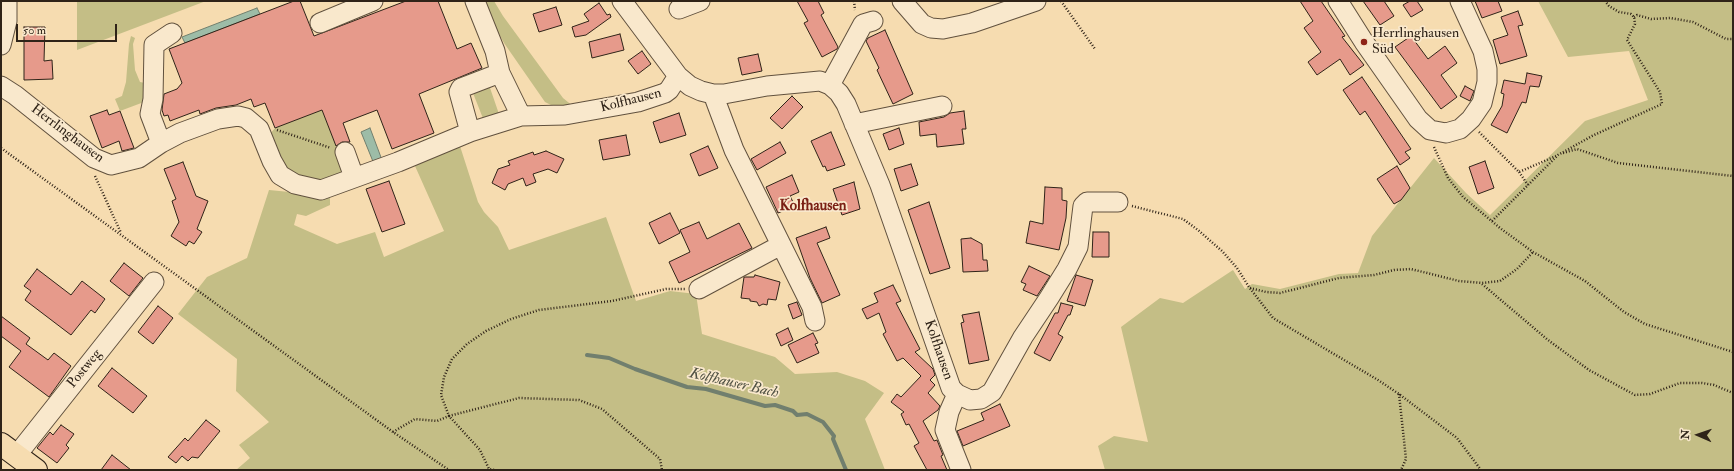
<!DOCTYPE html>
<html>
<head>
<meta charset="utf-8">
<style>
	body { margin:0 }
	#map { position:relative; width:1734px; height:471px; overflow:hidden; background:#f6dcb0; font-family:"IM FELL Double Pica",serif }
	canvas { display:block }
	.frame { position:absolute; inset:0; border:2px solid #2f2318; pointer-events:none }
	.north { position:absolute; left:1678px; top:415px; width:40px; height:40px; -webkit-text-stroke:3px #f9e8cc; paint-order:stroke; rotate:272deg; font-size:11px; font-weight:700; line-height:16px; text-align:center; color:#2f2318 }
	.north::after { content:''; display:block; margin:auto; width:14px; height:18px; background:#2f2318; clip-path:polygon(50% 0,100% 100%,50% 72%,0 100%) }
	.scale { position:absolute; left:16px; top:24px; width:101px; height:18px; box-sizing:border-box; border:2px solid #2f2318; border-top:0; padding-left:5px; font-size:12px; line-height:14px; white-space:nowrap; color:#2f2318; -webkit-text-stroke:3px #f9e8cc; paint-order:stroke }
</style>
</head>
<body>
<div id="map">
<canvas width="1734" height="471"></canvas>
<div class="frame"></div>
<div class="north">N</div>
<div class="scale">50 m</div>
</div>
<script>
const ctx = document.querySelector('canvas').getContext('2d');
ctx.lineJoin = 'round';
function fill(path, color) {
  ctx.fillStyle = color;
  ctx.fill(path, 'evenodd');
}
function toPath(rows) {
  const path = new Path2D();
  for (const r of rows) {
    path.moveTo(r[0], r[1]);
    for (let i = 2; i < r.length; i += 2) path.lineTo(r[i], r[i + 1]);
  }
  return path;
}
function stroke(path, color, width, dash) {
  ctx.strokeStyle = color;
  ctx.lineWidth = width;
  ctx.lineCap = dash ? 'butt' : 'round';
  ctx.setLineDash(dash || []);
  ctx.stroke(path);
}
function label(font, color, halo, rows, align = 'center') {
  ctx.font = font + ' "IM FELL Double Pica",serif';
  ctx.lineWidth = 3.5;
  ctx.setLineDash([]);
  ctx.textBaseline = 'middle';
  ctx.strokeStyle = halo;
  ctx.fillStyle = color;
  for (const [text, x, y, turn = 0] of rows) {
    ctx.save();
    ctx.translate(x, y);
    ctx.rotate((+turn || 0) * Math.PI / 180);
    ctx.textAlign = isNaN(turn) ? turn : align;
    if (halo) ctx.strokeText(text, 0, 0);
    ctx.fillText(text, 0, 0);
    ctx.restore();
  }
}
const green = toPath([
	[77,1,206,1,77,50],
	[481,1,494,1,503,16,563,98,574,107,553,106,545,102,504,43],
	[1538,1,1733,1,1733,470,1105,470,1098,446,1114,436,1148,442,1121,327,1160,298,1183,303,1233,270,1245,289,1252,284,1280,289,1339,274,1358,273,1372,236,1434,158,1466,193,1490,215,1585,121,1648,100,1629,51,1568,57],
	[131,36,135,38,133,44,135,70,140,82,145,83,144,102,120,111,115,99,122,96,126,82,129,44],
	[489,85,499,114,484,121,473,93],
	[322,110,343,162,343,170,341,174,314,183,286,169,270,134,275,128],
	[459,143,478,202,484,212,498,227,509,250,606,217,636,301,670,291,696,294,702,334,775,357,795,374,837,372,865,381,884,393,865,419,885,470,236,470,250,458,239,445,269,422,236,391,237,359,178,314,207,277,247,258,269,190,330,196,330,205,306,216,297,214,294,225,337,244,375,232,384,257,444,231,415,166]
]);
const water = toPath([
	[257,8,260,14,185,43,182,37,257,8],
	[370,128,382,160,374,164,361,132,370,128]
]);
const stream = toPath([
	[587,355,609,358,635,369,687,387,706,389,765,406,775,405,793,411,797,415,807,414,823,422,834,436,833,439,846,470]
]);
const building = toPath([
	[294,1,300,1,314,36,406,1,438,1,457,49,471,43,482,68,419,94,434,133,392,149,377,110,343,123,350,142,342,142,336,146,322,110,275,128,265,103,254,107,251,99,236,105,216,108,200,114,199,110,170,121,168,115,164,116,162,110,164,94,177,89,182,83,169,49,294,1],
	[797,1,818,1,824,13,821,15,838,47,837,49,822,57,804,23,808,21,797,1],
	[1300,1,1321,1,1345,36,1342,37,1364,65,1350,75,1340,59,1317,75,1308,62,1321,52,1304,28,1313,21,1300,1],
	[1363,1,1384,1,1394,16,1380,25,1363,1],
	[1410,1,1417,1,1423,10,1411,17,1403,5,1410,1],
	[1475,1,1498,1,1502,11,1482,18,1475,1],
	[599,3,607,15,610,14,611,17,586,35,575,37,572,27,589,21,584,14,599,3],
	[556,7,562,25,539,32,533,14,556,7],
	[1518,11,1523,25,1518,26,1527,56,1500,64,1493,40,1508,35,1501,17,1518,11],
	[24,27,45,27,44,61,52,60,53,79,24,80,24,27],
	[885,30,913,94,893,104,877,70,879,68,866,41,868,38,885,30],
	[620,34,624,50,592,58,589,42,620,34],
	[1411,36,1428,59,1445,46,1457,63,1441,75,1457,97,1441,109,1395,47,1411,36],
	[642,51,651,64,638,74,628,61,642,51],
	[758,54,762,71,742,75,738,58,758,54],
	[1527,73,1542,76,1539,87,1530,86,1526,103,1522,102,1507,133,1491,125,1502,106,1504,94,1501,93,1504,80,1525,84,1527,73],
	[1362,77,1411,149,1405,152,1410,158,1400,165,1365,111,1360,115,1343,90,1362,77],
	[1465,86,1474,91,1470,101,1460,96,1465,86],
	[792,96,803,107,782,129,770,118,792,96],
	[107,110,109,115,120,111,134,148,122,151,119,141,102,148,90,116,107,110],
	[964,111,966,129,962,129,964,144,937,147,936,134,920,136,919,122,944,117,950,113,964,111],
	[679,113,686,135,660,143,653,122,679,113],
	[899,128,904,144,889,150,883,134,899,128],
	[831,132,845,165,827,171,825,166,823,167,811,141,831,132],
	[626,135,630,155,603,160,599,140,626,135],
	[780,142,786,153,757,170,751,159,780,142],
	[708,146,718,168,699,176,690,154,708,146],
	[546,151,564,159,557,173,548,169,533,174,536,182,526,186,523,178,508,184,505,190,492,183,498,169,510,165,508,161,533,152,534,155,546,151],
	[1485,161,1494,188,1478,194,1469,167,1485,161],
	[183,162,196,196,208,201,197,229,202,232,194,244,189,241,186,246,171,236,179,222,172,201,176,199,164,169,183,162],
	[911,164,918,185,901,191,894,169,911,164],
	[1397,166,1410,188,1401,200,1394,204,1377,179,1397,166],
	[792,175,799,192,790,196,795,206,778,213,766,187,792,175],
	[389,181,405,224,382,232,366,189,389,181],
	[854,182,860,209,842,215,833,189,854,182],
	[1045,187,1062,188,1062,200,1067,201,1066,218,1059,250,1026,243,1030,221,1043,224,1045,187],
	[929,202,950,268,930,274,908,210,929,202],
	[670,213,680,233,659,244,649,223,670,213],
	[699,222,707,239,739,223,752,248,679,283,669,262,690,252,680,230,699,222],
	[826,227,830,238,817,243,840,295,822,303,810,278,796,238,826,227],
	[1093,232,1109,232,1109,257,1092,257,1093,232],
	[971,238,982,244,983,260,987,260,988,271,963,272,961,239,971,238],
	[124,263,143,278,129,296,110,281,124,263],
	[1029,266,1050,276,1037,296,1023,290,1026,284,1021,282,1029,266],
	[37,269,71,295,82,281,105,299,95,313,91,310,71,335,25,300,31,291,24,286,37,269],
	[755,275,780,282,776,300,768,299,767,305,763,304,759,306,757,302,750,301,750,299,741,298,744,277,754,277,755,275],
	[1076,275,1093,280,1085,306,1067,301,1076,275],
	[893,285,901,301,896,303,920,349,915,352,933,369,935,375,930,380,935,385,928,393,940,406,938,410,923,421,934,441,937,440,943,455,941,456,947,470,927,470,914,446,919,443,909,424,906,425,901,414,904,412,891,402,897,394,901,397,921,376,903,358,897,361,883,334,886,332,879,313,867,319,862,309,878,302,874,293,893,285],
	[797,302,802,315,793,319,788,305,797,302],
	[1061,303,1073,306,1070,315,1068,315,1058,334,1063,337,1050,361,1034,353,1055,313,1058,313,1061,303],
	[158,306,173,318,153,344,138,332,158,306],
	[979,312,989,360,969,364,961,323,964,322,962,315,979,312],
	[1,316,30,338,26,344,48,360,54,353,71,366,49,397,9,367,21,351,1,336,1,316],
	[788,328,793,340,781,346,776,334,788,328],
	[813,333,818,343,815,344,819,353,797,363,788,345,813,333],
	[112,368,147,396,133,413,98,386,112,368],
	[1000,404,1010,426,963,446,957,431,984,420,981,413,1000,404],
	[206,420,220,431,198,458,192,457,188,461,182,456,176,463,168,457,185,438,188,441,206,420],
	[61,425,74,434,66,445,69,448,57,463,37,448,50,432,53,435,61,425],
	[112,455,131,470,101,470,112,455]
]);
const path = toPath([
	[854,1,855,10],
	[1061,1,1095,49],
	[1634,17,1637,15,1651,19,1670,18,1693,22,1726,39,1733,39],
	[277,130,331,148],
	[1479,132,1519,172,1556,156],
	[1434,147,1448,178,1463,197,1500,228,1533,252,1585,281,1624,312,1645,324,1733,352],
	[1,148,393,432,449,470],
	[1563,153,1577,149,1618,163,1733,176],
	[1519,172,1528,185],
	[95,176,121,233],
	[1132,206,1183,219,1198,230,1222,251,1237,268,1249,287,1273,318,1378,380,1399,394,1457,438,1481,470],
	[1492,221,1558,155,1592,136,1662,104,1660,92,1627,40,1635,24,1634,17,1631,14,1619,12,1609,6,1605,1],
	[1482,284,1548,340,1589,370,1635,395,1650,394,1680,383,1702,383,1714,385,1733,393],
	[1250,288,1266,292,1280,293,1339,278,1374,275,1394,270,1411,269,1459,281,1482,283,1500,281,1517,269,1533,252],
	[1399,394,1406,459,1401,470],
	[393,432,415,419,437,421,449,416,441,395,444,377,452,359,467,344,486,331,511,319,539,310,612,301,666,289,685,289],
	[494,470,489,469,480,450,449,416,519,398,579,400,602,409,660,459,662,470]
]);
const minor = toPath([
	[475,1,495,51,500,73,521,116],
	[622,1,678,76,690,86,701,91,713,94,724,94,767,86,820,81,830,85,839,93,846,104,880,185,951,388,957,394,970,400,981,399,992,392,1023,337,1049,298,1067,269,1078,247,1083,206,1087,202,1118,202],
	[902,1,922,24,931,28,943,29,972,23,1036,1],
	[1338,1,1364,42,1418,119,1430,130,1446,133,1460,129,1471,119,1482,103,1487,82,1487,69,1483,51,1460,1],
	[679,9,700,1],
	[320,23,373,1],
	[1,45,7,21,7,1],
	[830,85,863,24,873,21],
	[1,86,15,95,94,158,111,165,139,158,161,143,180,133,218,119,238,116,246,118,259,129,272,161,280,175,295,184,321,190,398,162,470,132,459,92,461,88,500,73],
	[713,94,734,150,812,307,815,321],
	[854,124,942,106],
	[470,132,521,116,565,115,638,102,665,93,669,90,678,76],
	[161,143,150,114,153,99,154,45,172,33],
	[345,152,354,177],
	[699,289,781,245],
	[957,394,949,412,945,430,961,470],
	[16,456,154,282]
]);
const major = toPath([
	[1,444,36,470]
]);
const markers = [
	[1364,42,4,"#8f2418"]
];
const poiNames = [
	["Herrlinghausen",1372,34],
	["Süd",1372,50]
];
const streetNames = [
	["Kolfhausen",631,101,-14],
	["Herrlinghausen",67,134,37],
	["Kolfhausen",938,350,71],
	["Postweg",85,369,-51]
];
const neighbourhoodNames = [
	["Kolfhausen",813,207]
];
const waterNames = [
	["Kolfhauser Bach",734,384,13]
];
fill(green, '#c4be86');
fill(water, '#9dbca7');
stroke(water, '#717f6e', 1);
stroke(stream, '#717f6e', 4);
fill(building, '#e69a8b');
stroke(building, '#2f2318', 1);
stroke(minor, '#61513e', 21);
stroke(major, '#2f2318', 24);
stroke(path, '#2f2318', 2.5, [1, 2]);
stroke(minor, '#f9e8cc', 19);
stroke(major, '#f6dcb0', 22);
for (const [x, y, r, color] of markers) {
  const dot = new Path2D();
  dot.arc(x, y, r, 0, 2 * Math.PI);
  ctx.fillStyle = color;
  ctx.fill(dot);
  stroke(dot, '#f9e8cc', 1.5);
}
label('14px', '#2f2318', '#f9e8cc', poiNames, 'left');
label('14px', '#2f2318', '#f9e8cc', streetNames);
label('bold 15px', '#7a1f14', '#f9e8cc', neighbourhoodNames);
label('italic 15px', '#505143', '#f9e8cc', waterNames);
</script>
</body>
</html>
